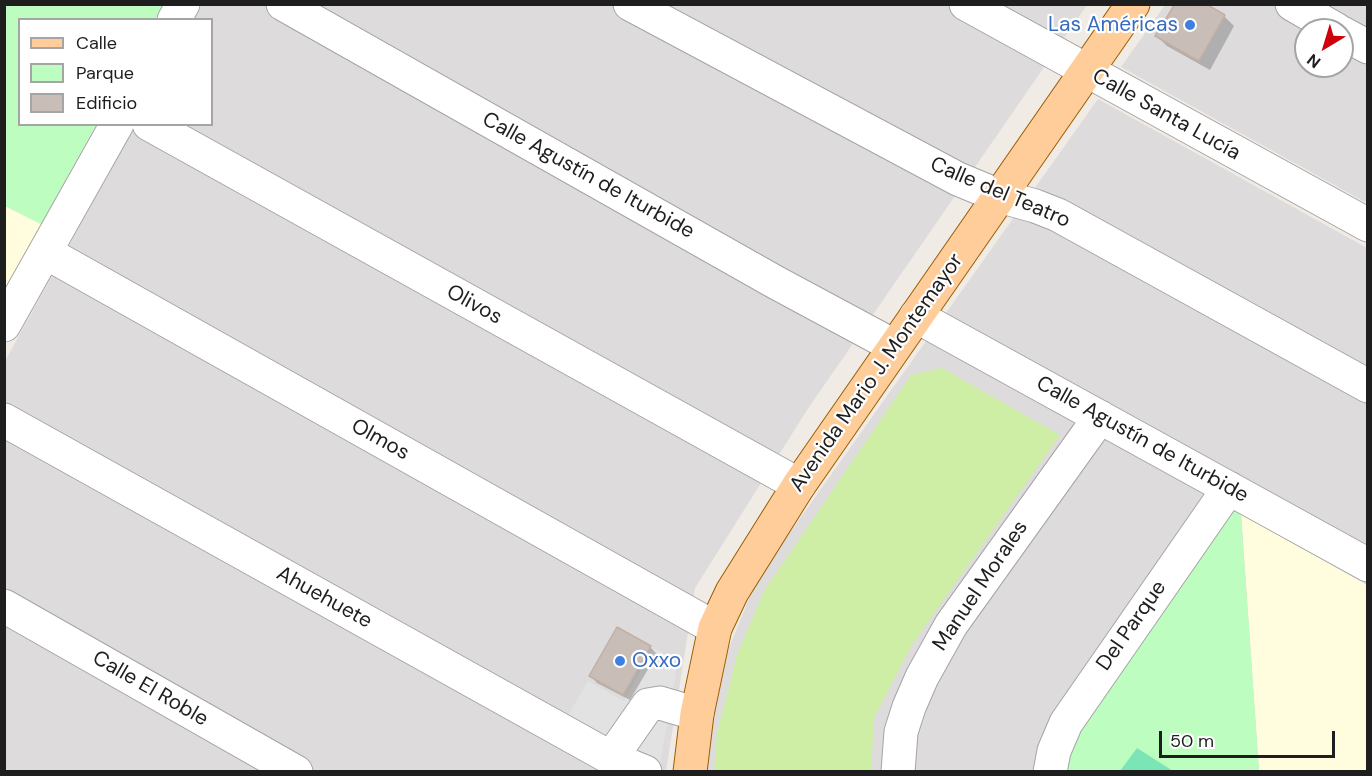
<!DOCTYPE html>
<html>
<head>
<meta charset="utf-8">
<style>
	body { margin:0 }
	#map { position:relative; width:1372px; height:776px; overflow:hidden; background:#f0ebe4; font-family:"DM Sans",sans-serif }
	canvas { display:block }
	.frame { position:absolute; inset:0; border:6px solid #1e1e1e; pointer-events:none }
	.legend { position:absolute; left:18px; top:18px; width:195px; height:108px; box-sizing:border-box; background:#fff; border:2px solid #a5a5a5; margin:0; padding:8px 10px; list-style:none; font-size:18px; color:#1e1e1e }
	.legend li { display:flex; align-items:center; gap:12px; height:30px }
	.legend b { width:30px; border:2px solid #a5a5a5 }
	.north { position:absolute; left:1294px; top:18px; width:60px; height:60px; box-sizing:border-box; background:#fff; border:2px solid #a5a5a5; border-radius:50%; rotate:218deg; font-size:16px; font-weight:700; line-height:24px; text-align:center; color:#1e1e1e }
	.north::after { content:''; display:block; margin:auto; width:21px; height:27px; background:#cd000c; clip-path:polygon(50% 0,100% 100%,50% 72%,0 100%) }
	.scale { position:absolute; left:1159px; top:731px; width:176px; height:27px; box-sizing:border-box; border:3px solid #1e1e1e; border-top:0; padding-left:8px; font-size:18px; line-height:21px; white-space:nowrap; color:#1e1e1e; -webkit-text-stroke:4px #fff; paint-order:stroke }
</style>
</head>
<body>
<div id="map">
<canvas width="1372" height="776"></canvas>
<div class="frame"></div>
<ul class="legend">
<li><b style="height:8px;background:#ffcd9a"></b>Calle</li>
<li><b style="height:16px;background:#bdfdbf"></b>Parque</li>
<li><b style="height:16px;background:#c8bdb7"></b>Edificio</li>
</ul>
<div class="north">N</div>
<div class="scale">50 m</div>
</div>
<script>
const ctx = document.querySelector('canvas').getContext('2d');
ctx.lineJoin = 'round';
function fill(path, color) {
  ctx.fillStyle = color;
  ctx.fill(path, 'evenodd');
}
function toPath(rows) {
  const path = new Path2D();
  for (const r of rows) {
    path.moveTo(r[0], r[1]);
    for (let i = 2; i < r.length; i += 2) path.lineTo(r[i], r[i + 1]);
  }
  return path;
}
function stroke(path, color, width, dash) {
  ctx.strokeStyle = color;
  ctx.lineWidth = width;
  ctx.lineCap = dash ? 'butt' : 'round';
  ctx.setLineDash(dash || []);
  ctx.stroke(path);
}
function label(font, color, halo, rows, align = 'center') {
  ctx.font = font + ' "DM Sans",sans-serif';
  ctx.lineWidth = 4.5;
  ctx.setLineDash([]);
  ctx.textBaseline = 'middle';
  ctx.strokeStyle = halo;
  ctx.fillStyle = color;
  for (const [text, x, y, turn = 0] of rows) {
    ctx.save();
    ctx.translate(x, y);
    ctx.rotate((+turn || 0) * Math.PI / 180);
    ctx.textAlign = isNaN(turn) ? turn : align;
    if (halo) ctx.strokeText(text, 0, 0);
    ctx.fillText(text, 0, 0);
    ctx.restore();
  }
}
const residential = toPath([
	[202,5,1087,5,807,410,695,588,666,771,5,772,5,361,136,125,212,124,212,20,194,19],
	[1165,5,1367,5,1367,203,1121,67],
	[1306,30,1342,30,1342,66,1306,66],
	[1098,99,1367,248,1367,771,698,772,722,665,757,579]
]);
const education = toPath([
	[5,206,41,224,5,289],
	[1241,514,1367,585,1367,771,1259,771]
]);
const grass = toPath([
	[942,368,1060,435,911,646,874,718,871,771,714,771,717,733,737,655,764,591,911,375]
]);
const park = toPath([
	[4,5,163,5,155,19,20,20,20,124,96,125,41,224,5,206],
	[1230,510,1241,514,1259,771,1056,772,1075,731]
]);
const pitch = toPath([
	[1137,748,1173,771,1120,771]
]);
const parking = toPath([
	[654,648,678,661,660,764,567,717,588,681,624,701]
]);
const shadow = toPath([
	[1203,4,1224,16,1234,26,1210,70,1167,46,1157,36],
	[650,647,657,654,630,700,597,683,591,676]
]);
const building = toPath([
	[1175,4,1206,4,1225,15,1199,61,1155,36,1175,4],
	[617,627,651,646,623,695,589,676,617,627]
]);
const minor = toPath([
	[283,4,775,282,894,346],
	[630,4,958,179,999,196,1035,206,1058,215,1368,386],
	[966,4,1368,225],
	[1292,4,1337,30],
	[174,20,183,4],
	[1342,33,1368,47],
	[149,124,799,485],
	[45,252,715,628],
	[916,316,1368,565],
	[4,325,117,124],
	[4,420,611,758,645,772],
	[4,606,296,772],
	[611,758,648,705,660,703,697,714],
	[898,772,901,732,909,707,922,677,951,625,1100,417],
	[1050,772,1054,751,1066,723,1229,488]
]);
const major = toPath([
	[690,772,697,714,715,628,732,592,799,485,1133,4]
]);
const markers = [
	[1190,25,6,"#3f7fe0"],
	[620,661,6,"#3f7fe0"]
];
const shopNames = [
	["Las Américas",1178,25],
	["Oxxo",632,661,"left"]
];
const streetNames = [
	["Calle Santa Lucía",1166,115,29],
	["Calle Agustín de Iturbide",588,176,29],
	["Calle del Teatro",1000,193,23],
	["Olivos",474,305,29],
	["Avenida Mario J. Montemayor",877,373,-55],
	["Olmos",380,440,29],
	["Calle Agustín de Iturbide",1142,440,29],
	["Manuel Morales",981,586,-56],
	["Ahuehuete",324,598,29],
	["Del Parque",1132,626,-55],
	["Calle El Roble",150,689,30]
];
fill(residential, '#dddbdb');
fill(education, '#fffdde');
fill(grass, '#ceeea6');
fill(park, '#bdfdbf');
fill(pitch, '#7ce5b6');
fill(parking, '#e2e2e2');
fill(shadow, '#0003');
fill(building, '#c8bdb7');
stroke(building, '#c3b0a5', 1.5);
stroke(minor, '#a5a5a5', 35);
stroke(major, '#995d00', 35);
stroke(minor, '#fff', 33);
stroke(major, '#ffcd9a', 33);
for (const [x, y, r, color] of markers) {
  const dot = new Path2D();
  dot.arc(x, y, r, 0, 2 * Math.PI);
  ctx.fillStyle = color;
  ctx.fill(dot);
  stroke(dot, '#fff', 2);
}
label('21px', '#366cbe', '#fff', shopNames, 'right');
label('21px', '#1e1e1e', '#fff', streetNames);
</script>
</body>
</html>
